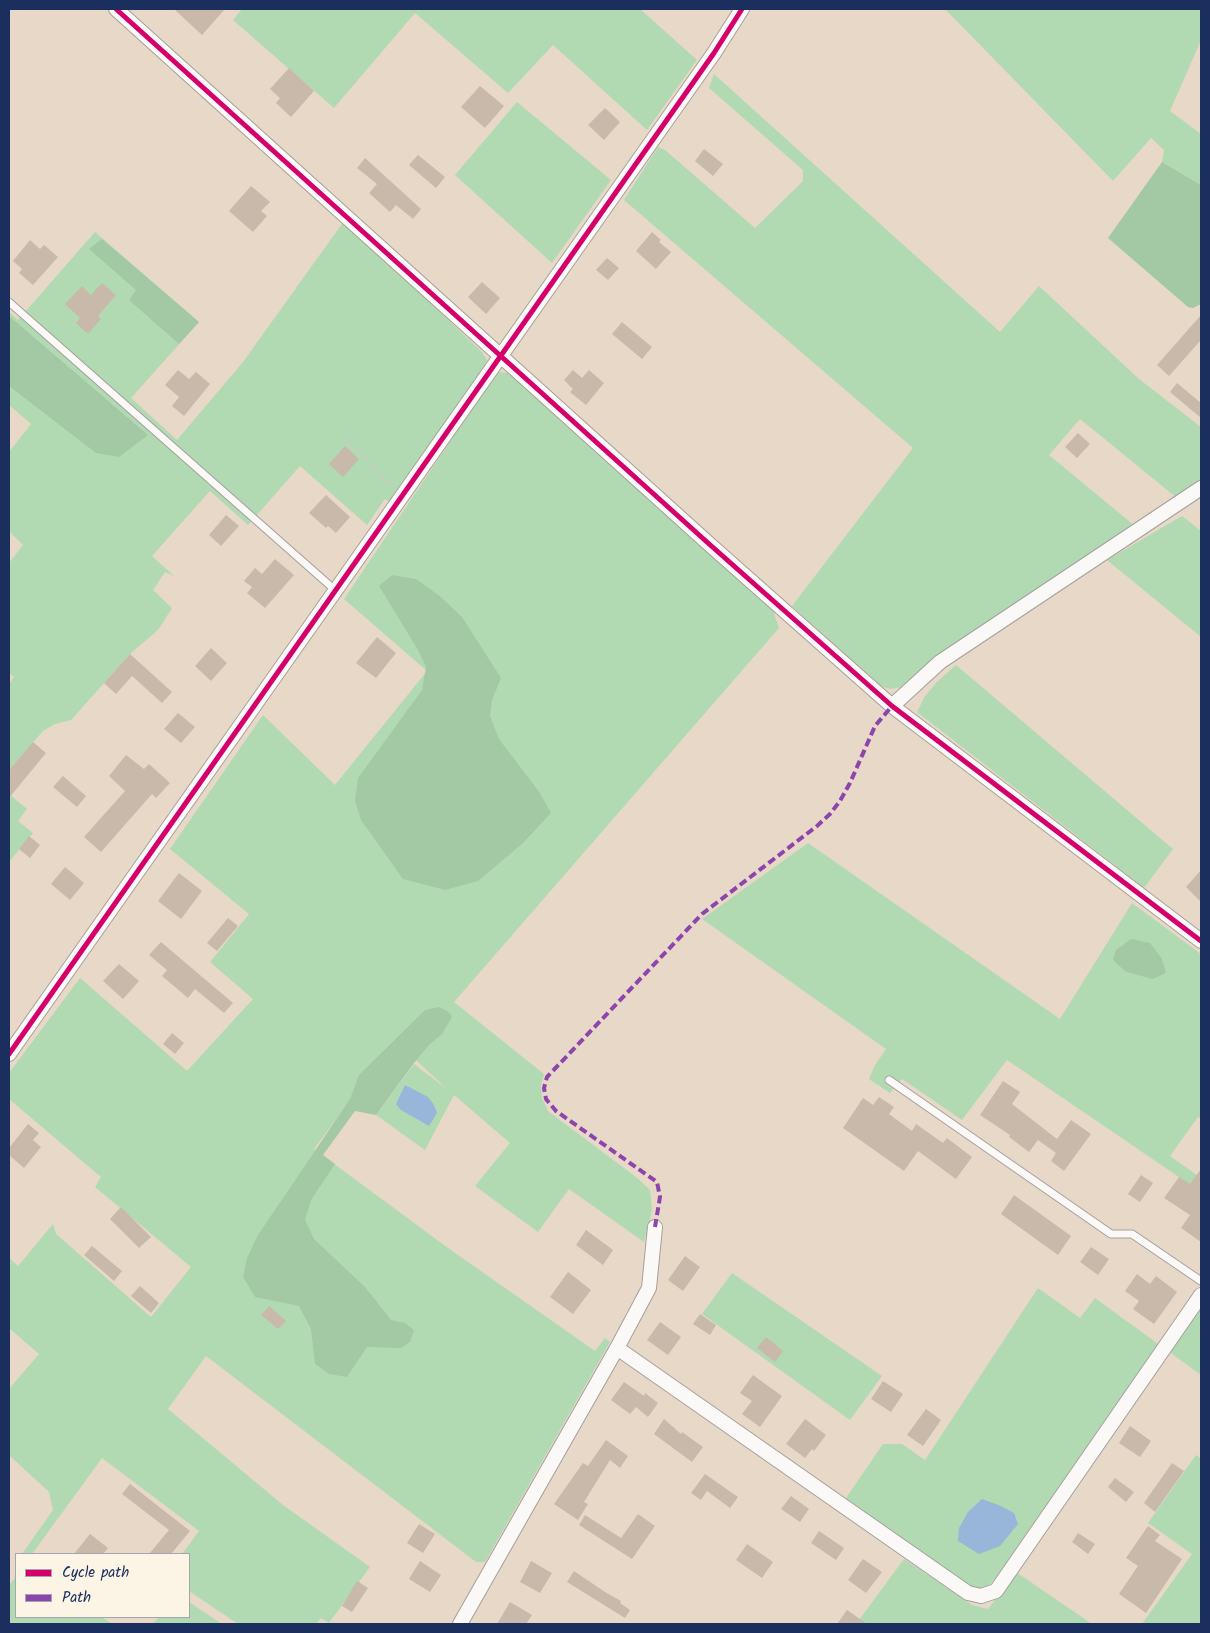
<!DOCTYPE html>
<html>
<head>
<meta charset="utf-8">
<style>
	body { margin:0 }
	#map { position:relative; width:1210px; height:1633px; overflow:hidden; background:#e7d8c8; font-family:Kalam,sans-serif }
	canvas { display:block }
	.frame { position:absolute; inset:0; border:10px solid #1b2f5e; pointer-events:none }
	.legend { position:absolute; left:15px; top:1553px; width:175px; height:65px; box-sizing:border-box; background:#fcf5e5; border:1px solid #a2a6af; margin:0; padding:6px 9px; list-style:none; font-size:15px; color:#1b2f5e }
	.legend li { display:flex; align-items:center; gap:10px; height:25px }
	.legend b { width:25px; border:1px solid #a2a6af }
</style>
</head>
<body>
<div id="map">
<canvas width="1210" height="1633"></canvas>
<div class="frame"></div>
<ul class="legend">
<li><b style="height:6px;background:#d6006c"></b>Cycle path</li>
<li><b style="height:6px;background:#8e44ad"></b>Path</li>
</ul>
</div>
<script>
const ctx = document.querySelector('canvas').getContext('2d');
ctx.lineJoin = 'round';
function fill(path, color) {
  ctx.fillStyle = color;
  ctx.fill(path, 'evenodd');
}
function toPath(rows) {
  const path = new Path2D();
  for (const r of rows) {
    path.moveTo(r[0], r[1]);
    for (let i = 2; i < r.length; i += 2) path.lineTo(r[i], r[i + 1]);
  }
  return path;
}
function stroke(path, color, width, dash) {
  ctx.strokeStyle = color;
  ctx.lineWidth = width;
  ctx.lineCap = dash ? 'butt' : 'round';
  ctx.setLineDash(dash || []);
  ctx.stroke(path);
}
const green = toPath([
	[242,9,640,9,697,60,647,130,553,45,508,93,415,13,334,108,233,20],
	[945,9,1201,9,1201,40,1170,111,1201,134,1201,185,1162,162,1164,150,1151,138,1113,181],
	[714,74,1000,332,1039,286,1139,379,1201,427,1201,480,1177,498,1080,419,1049,455,1135,526,903,687,890,689,880,686,792,606,913,448,624,200,658,147,665,150,755,228,803,181,803,170,709,88],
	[517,102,611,180,552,263,455,175],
	[344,221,482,352,487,360,483,369,390,502,385,499,367,525,300,466,248,525,210,491,152,556,174,576,165,572,153,590,172,608,158,630,130,654,71,720,55,724,43,731,9,770,9,684,14,677,9,673,9,563,23,545,9,531,9,452,31,424,9,405,9,312,18,320,95,232,199,322,131,398,177,440,243,362],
	[497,372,508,373,773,610,779,628,454,1002,544,1074,541,1085,542,1098,548,1111,636,1177,650,1190,652,1210,644,1242,569,1189,538,1232,475,1186,510,1143,454,1095,425,1150,376,1115,414,1064,447,1089,403,1048,352,1098,314,1149,448,1248,595,1351,605,1338,610,1342,485,1562,476,1562,206,1356,168,1409,283,1505,370,1567,329,1623,321,1618,316,1624,238,1624,189,1591,189,1554,182,1554,199,1531,102,1458,32,1554,22,1554,53,1510,49,1492,9,1455,9,1389,39,1354,9,1328,9,1258,18,1266,53,1224,56,1234,151,1317,191,1267,95,1187,101,1177,9,1099,9,1073,80,978,187,1071,253,999,210,962,249,914,170,849,263,715,335,785,427,671,344,599],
	[1182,516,1201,531,1201,637,1107,560],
	[956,665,1173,849,1144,888,917,712,925,696,937,682],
	[9,794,27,809,18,821,33,833,9,862],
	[808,843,1060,1019,1132,903,1201,954,1201,1119,1198,1117,1170,1156,1201,1178,1201,1192,1007,1060,962,1120,902,1079,890,1093,869,1079,875,1065,886,1049,702,919],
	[732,1273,882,1376,850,1420,702,1314],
	[1038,1288,1080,1318,1095,1298,1158,1344,996,1577,987,1587,980,1591,971,1588,844,1501,883,1444,902,1444,925,1460],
	[1201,1303,1201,1375,1168,1351],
	[1196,1455,1201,1459,1201,1624,1142,1624,1192,1554,1148,1523],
	[904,1559,972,1605,988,1609,1016,1572,1092,1624,856,1624],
	[16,1577,16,1617,102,1617,112,1624,9,1624,9,1585],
	[189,1602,222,1624,153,1624,159,1617,189,1617]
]);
const forest = toPath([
	[1162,162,1201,185,1201,304,1193,308,1188,307,1108,238],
	[102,239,199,322,179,344,129,300,136,290,89,249],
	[9,316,148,435,119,457,96,453,9,386],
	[392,575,416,579,441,597,462,617,501,678,492,700,490,716,499,739,540,793,551,813,523,843,478,881,445,890,403,879,361,820,355,801,358,778,422,690,426,667,418,650,379,586],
	[1131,939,1150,943,1162,959,1166,973,1153,979,1126,972,1113,960,1116,950],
	[439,1007,449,1012,452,1017,442,1034,429,1045,414,1063,376,1115,355,1111,323,1155,335,1164,311,1200,305,1220,314,1239,365,1287,391,1320,405,1323,414,1330,410,1342,401,1348,367,1347,347,1377,329,1374,315,1364,311,1329,299,1306,255,1297,243,1277,247,1258,258,1235,350,1099,359,1075,425,1010]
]);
const water = toPath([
	[405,1085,428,1097,434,1105,437,1113,429,1126,401,1110,396,1104],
	[982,1499,1001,1506,1014,1513,1018,1524,1000,1546,979,1554,958,1541,959,1528,968,1512]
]);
const building = toPath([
	[174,9,225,9,202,35],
	[289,68,314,91,291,117,276,103,280,98,270,89],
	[480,86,504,106,485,128,461,107],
	[605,108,620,122,604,140,588,125],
	[704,149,723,164,713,176,695,161],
	[418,155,445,177,436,188,409,165],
	[365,158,421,209,413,219,396,205,390,212,369,193,377,184,357,168],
	[251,186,270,202,261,211,267,216,253,232,229,211],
	[652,232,661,240,659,242,671,252,656,269,636,251],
	[30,240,40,249,44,245,58,257,33,285,19,273,22,269,13,261],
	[607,258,619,268,608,280,596,270],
	[482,282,500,298,486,314,468,297],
	[102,283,116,295,98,316,101,319,88,334,76,323,80,318,65,304,82,286,91,295],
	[1201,315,1201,340,1169,376,1157,365],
	[622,322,652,347,642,359,612,334],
	[178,370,189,379,196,372,210,384,184,416,172,406,179,397,165,385],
	[573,370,582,378,589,370,604,383,586,405,570,392,573,389,564,380],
	[1177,383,1201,403,1201,418,1170,392],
	[1078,433,1090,444,1077,458,1065,447],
	[345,446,359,459,343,477,329,464],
	[326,495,350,517,336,533,328,526,326,528,309,513],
	[226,515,239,526,221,546,209,535],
	[275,559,294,575,265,608,247,593,252,587,244,581,255,568,262,574],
	[377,637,396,653,376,678,356,663],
	[211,648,227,663,211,681,195,666],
	[130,654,172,692,162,703,132,676,116,694,104,683],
	[178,713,195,727,181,743,164,729],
	[33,742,46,753,9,798,9,770],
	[126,755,144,769,149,764,170,783,156,798,152,794,101,852,84,837,125,791,109,776],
	[63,776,86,796,77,807,53,787],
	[29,836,40,845,30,858,19,849],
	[65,867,84,883,70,900,51,884],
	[1201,870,1201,902,1186,887],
	[179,873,202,891,181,919,158,901],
	[228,918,238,926,217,951,207,943],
	[161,942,233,1003,224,1013,195,989,188,998,162,976,167,970,149,955],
	[119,964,139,981,123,999,103,981],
	[172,1033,184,1043,175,1054,163,1044],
	[1003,1081,1020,1092,1012,1104,1057,1139,1071,1120,1091,1134,1064,1171,1051,1161,1056,1153,1038,1140,1029,1152,1009,1137,1010,1135,980,1115],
	[879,1097,894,1107,889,1114,912,1131,916,1124,943,1143,947,1138,972,1157,956,1179,918,1151,904,1171,843,1128,863,1098,873,1105],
	[28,1124,39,1133,33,1140,41,1147,24,1168,9,1155,9,1148],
	[1201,1169,1201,1242,1181,1228,1190,1215,1164,1198,1179,1177,1190,1184],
	[1141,1175,1153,1183,1140,1202,1128,1194],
	[1014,1195,1071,1236,1058,1255,1001,1214],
	[121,1207,151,1237,139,1248,110,1219],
	[586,1230,613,1250,603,1265,576,1245],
	[92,1246,122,1271,114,1281,84,1255],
	[1091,1247,1109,1259,1098,1275,1080,1262],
	[685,1256,700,1267,683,1291,668,1280],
	[568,1272,591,1290,573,1314,550,1297],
	[1137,1274,1150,1284,1156,1276,1177,1292,1154,1324,1133,1309,1139,1301,1125,1291],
	[140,1286,159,1303,151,1313,131,1296],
	[269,1306,286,1321,278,1329,261,1315],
	[700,1314,716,1325,710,1335,693,1324],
	[660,1322,681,1337,668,1355,647,1340],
	[766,1337,783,1351,775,1362,757,1348],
	[753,1375,782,1396,760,1427,742,1414,752,1401,740,1393],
	[883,1381,903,1394,891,1412,871,1399],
	[624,1382,644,1396,645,1393,658,1403,648,1417,636,1407,630,1414,611,1400],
	[926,1409,941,1420,923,1446,907,1435],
	[664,1419,681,1434,682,1432,703,1447,692,1462,654,1434],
	[805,1419,826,1435,814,1451,812,1449,805,1458,786,1444],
	[1130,1426,1151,1441,1140,1457,1119,1443],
	[606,1440,628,1456,620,1468,610,1460,584,1502,588,1504,578,1520,554,1504,583,1463,588,1466],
	[1172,1463,1184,1471,1155,1512,1144,1503],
	[705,1474,738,1497,730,1508,707,1491,701,1500,691,1493],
	[1115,1478,1134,1492,1126,1502,1108,1487],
	[130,1484,190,1531,171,1554,149,1554,169,1530,122,1494],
	[791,1496,809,1509,800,1522,781,1509],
	[638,1514,655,1526,632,1559,579,1525,585,1515,621,1538],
	[419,1524,435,1534,423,1553,407,1543],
	[1148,1526,1160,1535,1155,1541,1182,1559,1146,1613,1119,1594,1138,1566,1126,1558],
	[819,1531,844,1548,836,1560,811,1543],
	[1078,1533,1095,1544,1088,1554,1072,1542],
	[90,1534,108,1548,103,1554,74,1554],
	[747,1544,773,1562,762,1578,736,1560],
	[863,1559,882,1572,866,1593,848,1580],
	[420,1561,441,1575,430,1592,409,1579],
	[531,1561,552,1573,540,1593,520,1582],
	[574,1571,605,1592,621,1601,620,1603,630,1610,625,1618,567,1582],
	[357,1581,368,1588,352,1612,342,1606],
	[510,1602,532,1615,526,1624,497,1624],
	[847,1610,867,1624,837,1624]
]);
const path = toPath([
	[348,442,364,456,383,479,392,487]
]);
const service = toPath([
	[9,302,335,590],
	[889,1080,1111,1234,1132,1234,1201,1281]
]);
const minor = toPath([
	[116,9,708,543,892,706,1201,941],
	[892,706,940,662,1201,488],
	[9,1054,714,53,742,9],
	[617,1348,968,1593,981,1596,996,1591,1201,1295],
	[460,1624,617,1348,649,1288,655,1227]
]);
const quiet = toPath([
	[655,1227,660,1197,657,1182,556,1111,546,1099,544,1088,547,1077,702,914,817,826,830,814,840,801,850,783,875,726,892,706]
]);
const cycleway = toPath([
	[116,9,708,543,892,706,1201,941],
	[9,1054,714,53,742,9]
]);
fill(green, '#b1dab2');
fill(forest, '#a3c9a4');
fill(water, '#97b6da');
fill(building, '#c9b9ab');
stroke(service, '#a59f9b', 9);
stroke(minor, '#a59f9b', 16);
stroke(path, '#cac9c9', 2.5, [4, 4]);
stroke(service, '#fbf9f7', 7);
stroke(minor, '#fbf9f7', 14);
stroke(quiet, '#8e44ad', 4, [8, 4]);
stroke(cycleway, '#d6006c', 5);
</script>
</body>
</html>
